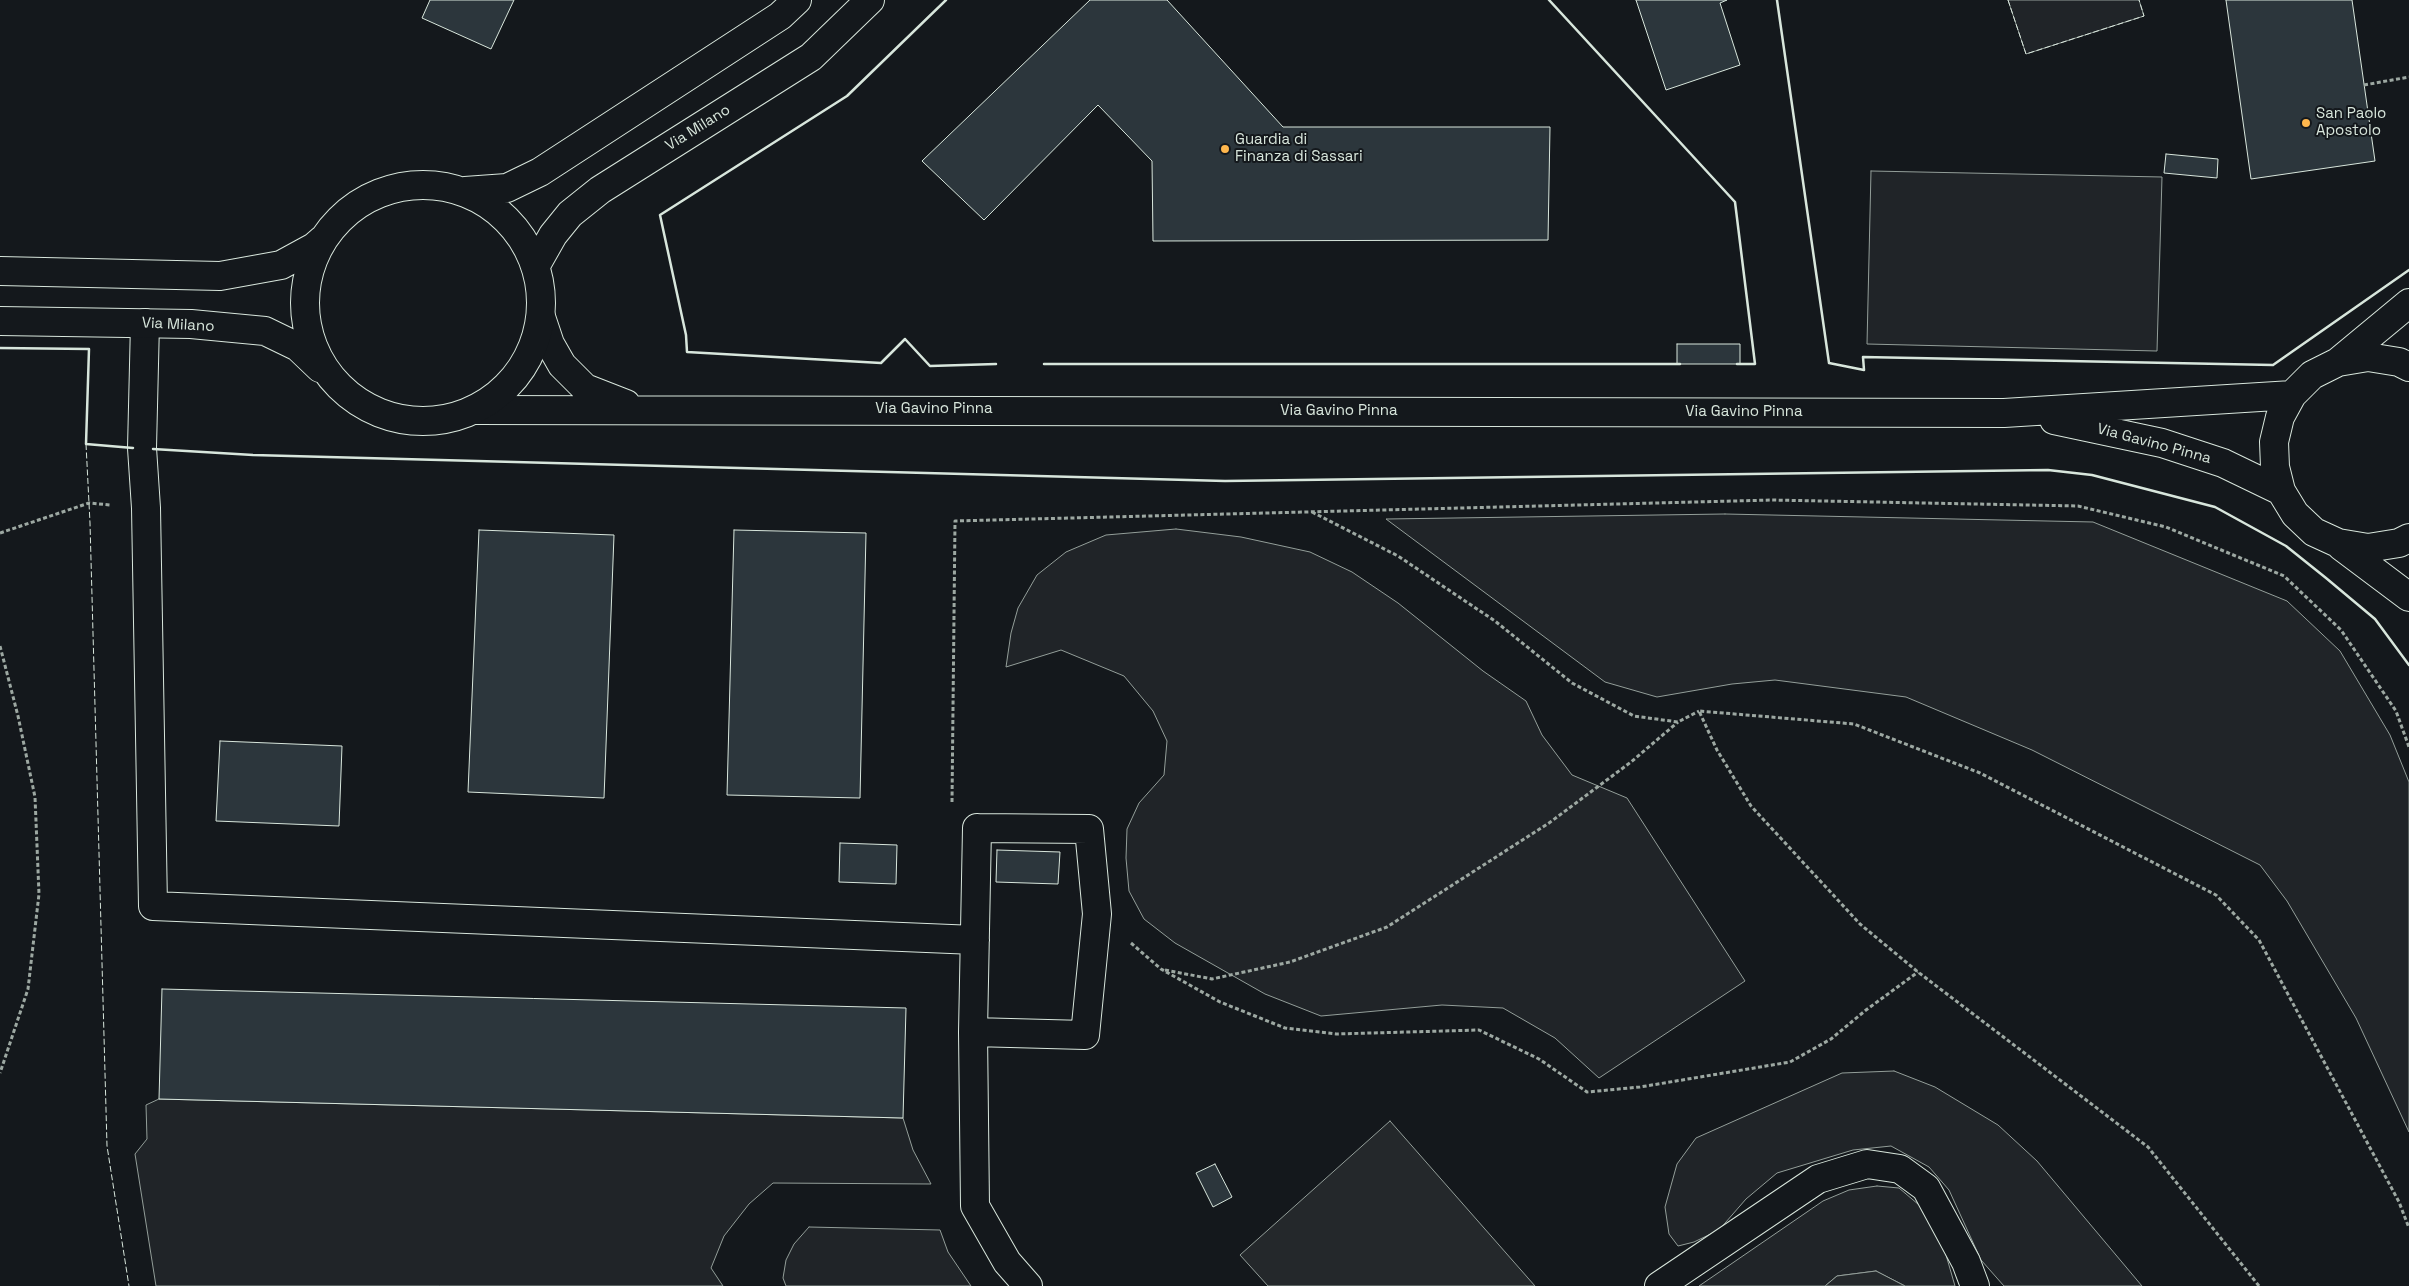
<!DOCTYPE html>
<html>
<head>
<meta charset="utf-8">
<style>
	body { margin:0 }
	canvas { display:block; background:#14181c }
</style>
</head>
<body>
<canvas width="2409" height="1286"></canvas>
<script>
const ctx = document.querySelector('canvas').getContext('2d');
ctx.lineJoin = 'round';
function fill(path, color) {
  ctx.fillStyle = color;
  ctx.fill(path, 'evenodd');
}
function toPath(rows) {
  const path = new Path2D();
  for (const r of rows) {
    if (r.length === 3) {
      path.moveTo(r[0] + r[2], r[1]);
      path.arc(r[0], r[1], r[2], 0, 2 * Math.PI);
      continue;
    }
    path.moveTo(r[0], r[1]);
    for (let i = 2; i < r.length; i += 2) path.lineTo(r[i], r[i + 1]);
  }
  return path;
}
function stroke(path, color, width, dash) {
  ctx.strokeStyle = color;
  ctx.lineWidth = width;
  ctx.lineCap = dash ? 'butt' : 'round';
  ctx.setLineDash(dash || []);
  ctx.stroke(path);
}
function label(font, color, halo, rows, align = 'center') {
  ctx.font = font + ' "Space Grotesk",sans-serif';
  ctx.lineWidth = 4;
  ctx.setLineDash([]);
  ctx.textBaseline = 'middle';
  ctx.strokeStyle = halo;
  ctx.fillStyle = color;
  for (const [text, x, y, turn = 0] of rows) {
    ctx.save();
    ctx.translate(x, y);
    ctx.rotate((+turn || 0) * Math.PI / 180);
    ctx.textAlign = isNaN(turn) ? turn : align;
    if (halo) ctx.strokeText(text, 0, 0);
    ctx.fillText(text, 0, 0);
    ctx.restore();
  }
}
const green = toPath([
	[2008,0,2139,0,2144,16,2026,54,2008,0],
	[1871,171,2162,177,2157,351,1867,344,1871,171],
	[1725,514,2093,522,2287,601,2340,651,2390,735,2409,782,2409,1132,2356,1018,2287,901,2260,865,2032,750,1906,697,1775,680,1732,684,1657,697,1605,682,1386,519,1725,514],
	[1176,529,1241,537,1310,552,1352,572,1398,603,1483,671,1526,701,1542,735,1572,775,1627,798,1745,981,1599,1078,1555,1038,1503,1008,1442,1005,1321,1016,1265,994,1175,943,1144,919,1129,891,1126,858,1127,829,1139,803,1164,775,1167,741,1153,711,1124,676,1061,650,1006,667,1011,633,1018,608,1037,575,1066,552,1106,535,1176,529],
	[1894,1071,1935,1087,1998,1125,2037,1161,2142,1286,2004,1286,1981,1260,1949,1190,1929,1167,1891,1146,1853,1150,1777,1173,1746,1199,1719,1230,1694,1242,1678,1246,1669,1234,1665,1207,1677,1164,1696,1138,1842,1073,1894,1071],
	[159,1099,903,1118,913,1150,931,1184,773,1183,749,1204,724,1236,711,1268,723,1286,156,1286,135,1154,147,1139,146,1105,159,1099],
	[1877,1186,1899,1188,1925,1210,1944,1248,1955,1286,1905,1286,1876,1271,1837,1276,1825,1286,1699,1286,1823,1201,1849,1190,1877,1186],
	[809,1227,940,1230,948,1252,971,1286,786,1286,783,1278,786,1260,794,1244,809,1227]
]);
const parking = toPath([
	[1390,1121,1535,1286,1268,1286,1240,1255,1390,1121],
	[1876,1271,1905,1286,1825,1286,1837,1276,1876,1271]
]);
const building = toPath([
	[430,0,514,0,491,49,422,18,430,0],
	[1090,0,1167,0,1283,127,1550,127,1548,240,1153,241,1152,161,1098,105,984,220,922,161,1090,0],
	[1636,0,1727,0,1720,3,1740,65,1666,90,1636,0],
	[2226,0,2352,0,2375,161,2251,179,2226,0],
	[2166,154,2218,159,2217,178,2164,173,2166,154],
	[1677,344,1740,344,1740,364,1677,364,1677,344],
	[479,530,614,535,604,798,468,792,479,530],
	[734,530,866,533,860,798,727,795,734,530],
	[220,741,342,746,339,826,216,821,220,741],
	[840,843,897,845,896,884,839,882,840,843],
	[997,850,1060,852,1058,884,996,882,997,850],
	[162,989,906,1008,903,1118,159,1099,162,989],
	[1215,1164,1232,1197,1213,1207,1196,1173,1215,1164]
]);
const path = toPath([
	[2364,85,2409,77],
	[1312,512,1398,556,1495,621,1572,683,1634,716,1678,722,1699,711],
	[0,533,89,503,110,505],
	[0,646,18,716,35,797,39,894,28,989,0,1073],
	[952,802,955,521,1772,500,2078,506,2166,527,2284,576,2341,630,2396,711,2409,747],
	[1131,943,1161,969,1220,1002,1285,1028,1336,1034,1479,1030,1539,1059,1587,1092,1640,1087,1790,1062,1831,1039,1866,1010,1918,972],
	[1165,970,1212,979,1290,962,1387,927,1549,823,1631,762,1678,722],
	[2259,1286,2148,1147,1918,972,1860,924,1751,806,1717,750,1699,711,1854,724,1980,773,2216,895,2259,940,2399,1202,2409,1228]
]);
const minor = toPath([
	[541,317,550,344,562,365,585,388,626,404],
	[145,323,142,448,146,508,153,906,975,940],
	[2339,361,2409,303],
	[2409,367,2399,362,2368,357,2338,362,2312,375,2292,395,2280,417,2274,442,2275,467,2281,491,2295,514,2314,532,2338,543,2368,548,2399,543,2409,538],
	[476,410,2004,413,2292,395],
	[2054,420,2162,443,2223,463,2281,491],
	[2341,546,2409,597],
	[977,828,1089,829,1097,914,1085,1035,973,1032,977,828],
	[973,1032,975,1206,1007,1262,1028,1286],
	[1659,1286,1818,1179,1867,1164,1900,1169,1926,1188,1966,1262,1975,1286]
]);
const major = toPath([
	[423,303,118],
	[465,191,507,188,540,172,780,16,797,0],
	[536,265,553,235,570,214,600,190,811,57,870,0],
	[0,271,220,276,281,265,314,247,322,240],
	[0,321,191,324,265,331,298,347,320,368]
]);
const fence = toPath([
	[2008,0,2026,54,2144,16,2139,0],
	[86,444,90,523,107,1146,129,1286]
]);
const wall = toPath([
	[946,0,847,96,660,215,686,335,687,352,881,363,905,339,930,366,996,364],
	[1549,0,1735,202,1755,364,1737,364],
	[1777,0,1829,363,1864,370,1863,357,2273,365,2409,270],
	[0,348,89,349,86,444,133,448],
	[1044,364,1680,364],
	[153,449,253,455,1225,481,2048,470,2092,475,2215,507,2286,546,2326,578,2375,619,2409,665]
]);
const markers = [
	[2306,123,5,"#ffb74d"],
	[1225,149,5,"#ffb74d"]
];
const poiNames = [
	["San Paolo",2316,114],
	["Apostolo",2316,131],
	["Guardia di",1235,140],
	["Finanza di Sassari",1235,157]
];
const streetNames = [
	["Via Milano",698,128,-32],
	["Via Milano",178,325,3],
	["Via Gavino Pinna",934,409],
	["Via Gavino Pinna",1339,411],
	["Via Gavino Pinna",1744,412],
	["Via Gavino Pinna",2154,444,15]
];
fill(green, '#202428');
stroke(green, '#939e99', 1);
fill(parking, '#24282b');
stroke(parking, '#939e99', 1);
fill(building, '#2c363c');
stroke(building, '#d8e6dc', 1);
stroke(minor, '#d8e6dc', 30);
stroke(major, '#d8e6dc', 30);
stroke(path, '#9da8a2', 3, [4, 2.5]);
stroke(minor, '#14181c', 28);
stroke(major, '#14181c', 28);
stroke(fence, '#d8e6dc', 1, [6, 2.5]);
stroke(wall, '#d8e6dc', 2.5);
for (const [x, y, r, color] of markers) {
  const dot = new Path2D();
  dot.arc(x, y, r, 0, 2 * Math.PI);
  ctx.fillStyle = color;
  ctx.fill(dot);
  stroke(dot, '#14181c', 2);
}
label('15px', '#d8e6dc', '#14181c', poiNames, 'left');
label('15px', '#d8e6dc', '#14181c', streetNames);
</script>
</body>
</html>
